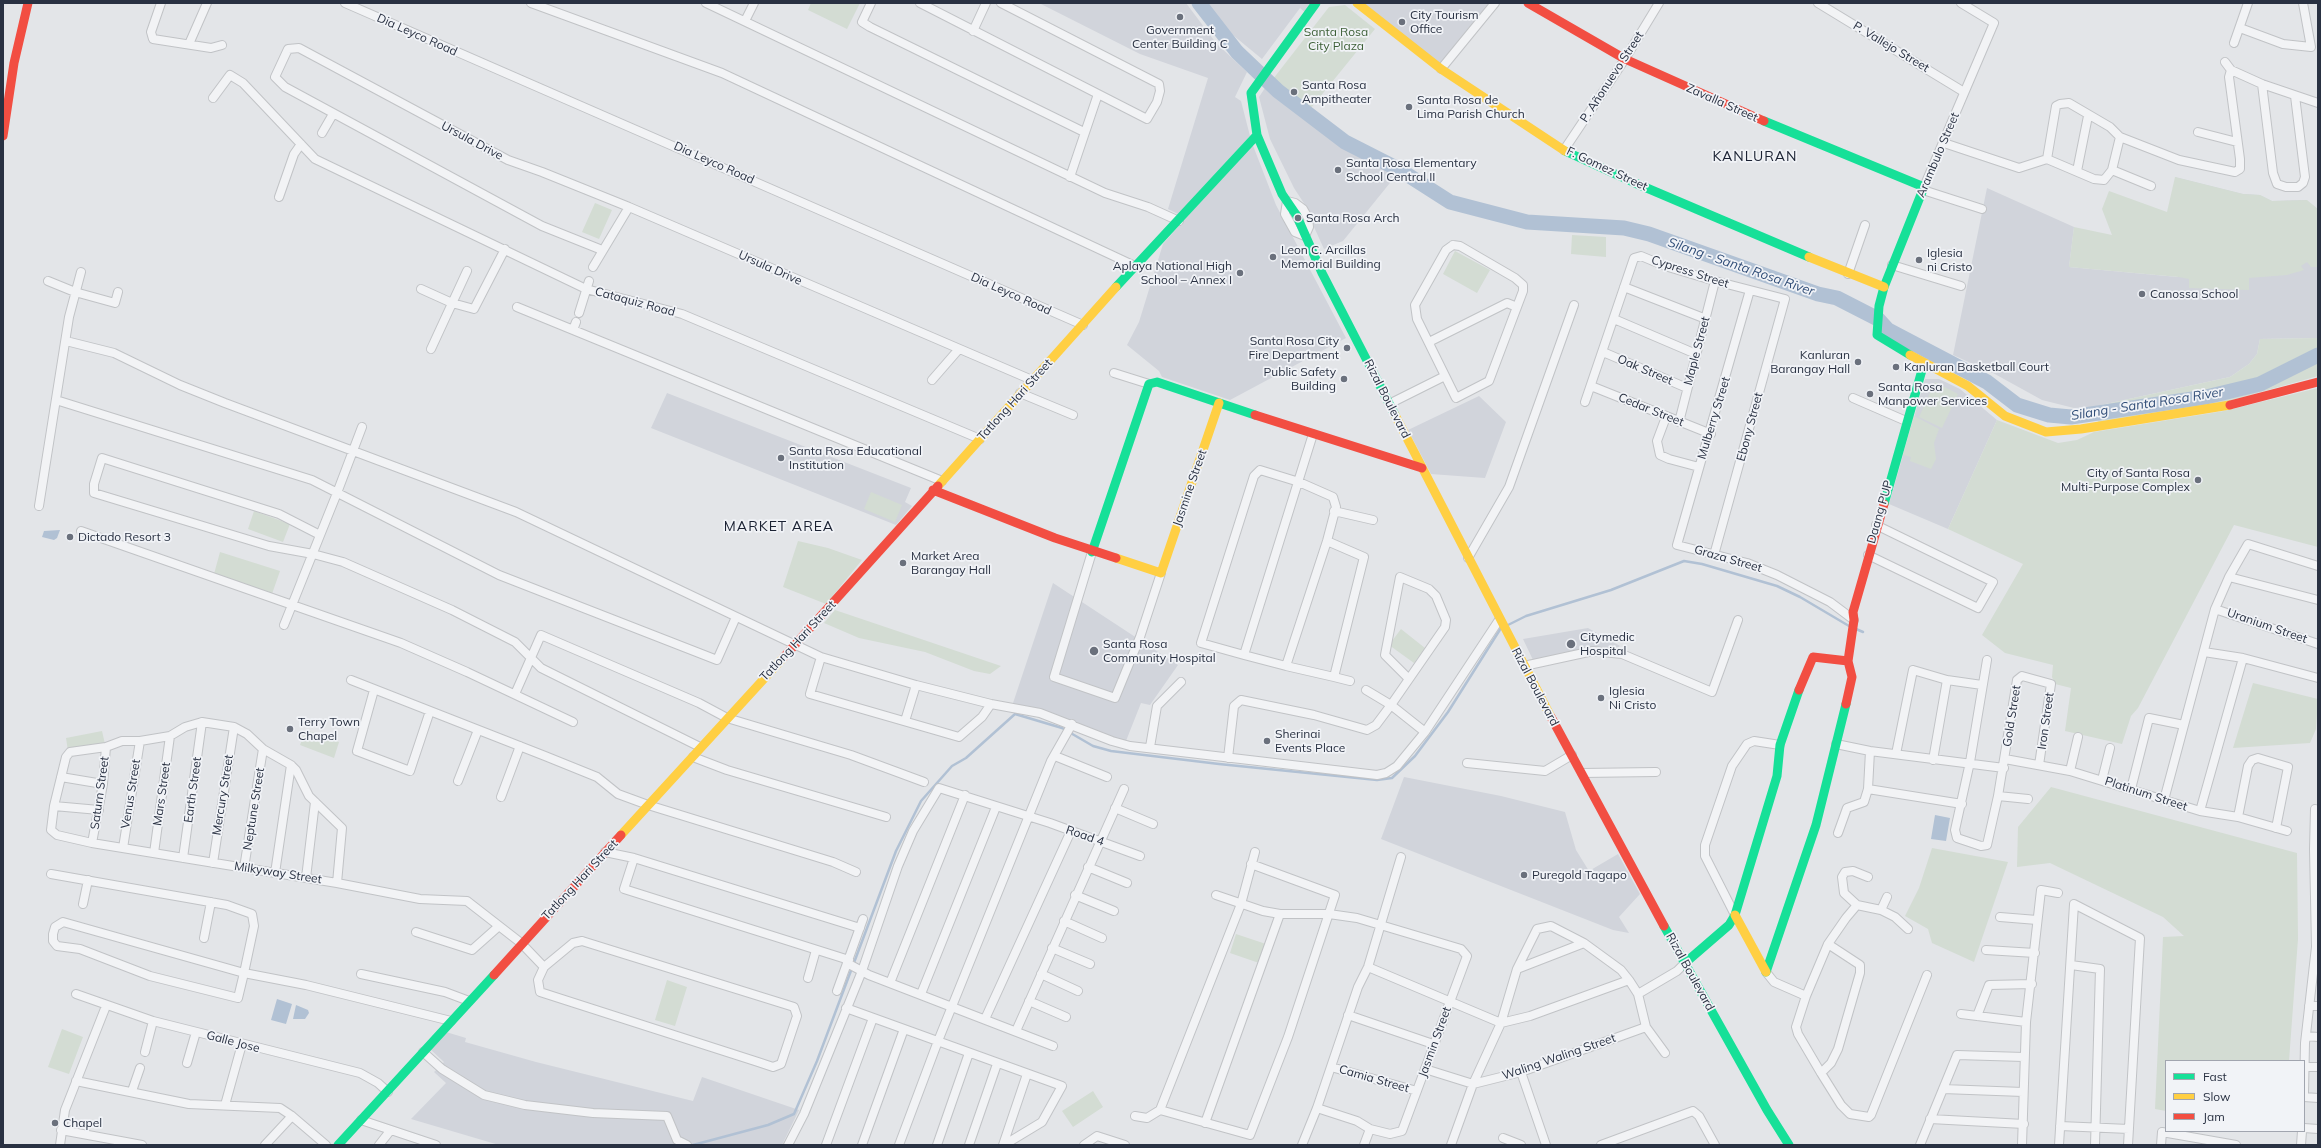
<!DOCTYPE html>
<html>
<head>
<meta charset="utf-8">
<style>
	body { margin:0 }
	#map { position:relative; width:2321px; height:1148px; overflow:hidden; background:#e3e5e8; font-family:Mulish,sans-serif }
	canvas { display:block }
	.frame { position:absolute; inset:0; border:4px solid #293142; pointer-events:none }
	.legend { position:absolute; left:2165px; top:1060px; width:140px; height:72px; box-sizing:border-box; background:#f1f3f7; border:1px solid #a1a5af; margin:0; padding:5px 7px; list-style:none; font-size:12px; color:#293142 }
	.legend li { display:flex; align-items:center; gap:8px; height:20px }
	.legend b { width:20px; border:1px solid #a1a5af }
</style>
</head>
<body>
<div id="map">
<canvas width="2321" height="1148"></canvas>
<div class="frame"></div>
<ul class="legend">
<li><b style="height:5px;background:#16e098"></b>Fast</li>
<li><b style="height:5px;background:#ffcf43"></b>Slow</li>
<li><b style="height:5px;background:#f24e42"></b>Jam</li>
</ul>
</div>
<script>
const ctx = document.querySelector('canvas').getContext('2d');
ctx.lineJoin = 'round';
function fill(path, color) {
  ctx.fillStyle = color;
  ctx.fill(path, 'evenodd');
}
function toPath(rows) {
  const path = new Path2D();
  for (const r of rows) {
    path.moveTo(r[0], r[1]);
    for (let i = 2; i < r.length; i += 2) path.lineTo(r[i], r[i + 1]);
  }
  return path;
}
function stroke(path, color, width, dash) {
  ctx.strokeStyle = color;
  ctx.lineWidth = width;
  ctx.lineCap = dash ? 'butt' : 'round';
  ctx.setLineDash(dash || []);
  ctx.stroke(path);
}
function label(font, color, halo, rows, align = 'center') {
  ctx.font = font + ' Mulish,sans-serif';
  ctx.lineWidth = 3.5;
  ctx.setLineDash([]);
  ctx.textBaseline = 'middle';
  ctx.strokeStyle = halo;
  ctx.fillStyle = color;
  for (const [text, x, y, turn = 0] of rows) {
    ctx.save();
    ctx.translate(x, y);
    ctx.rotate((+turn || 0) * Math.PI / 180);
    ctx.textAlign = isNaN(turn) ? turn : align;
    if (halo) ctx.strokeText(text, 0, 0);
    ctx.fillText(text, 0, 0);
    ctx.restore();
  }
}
const built = toPath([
	[1039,3,1186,3,1216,43,1247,72,1235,97,1241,101,1250,136,1180,215,1168,209,1208,78,1140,54],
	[1202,3,1316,3,1307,14,1300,8,1262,59,1228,31,1227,33],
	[1357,3,1495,3,1441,69],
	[1265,88,1335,140,1398,173,1343,241,1324,249,1314,227,1311,214,1294,188,1270,139,1259,97],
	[1252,143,1276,205,1346,338,1230,400,1162,377,1159,371,1127,345,1139,322,1163,244],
	[2175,177,2243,194,2260,195,2272,201,2307,200,2311,267,2318,267,2318,338,2260,339,2257,354,2249,364,2230,377,2092,407,2074,408,2042,400,1993,373,1953,355,1987,188,2074,227,2069,267,2178,277],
	[1925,379,1939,379,1960,389,1997,420,1948,529,1889,504],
	[667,393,911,488,905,502,912,506,896,525,651,428],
	[1479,396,1506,422,1485,478,1431,474,1408,430],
	[1053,583,1178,665,1150,705,1141,703,1124,746,1050,718,1014,710,1013,703],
	[1588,628,1620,646,1615,649,1593,649,1533,660,1523,639],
	[1404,777,1501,796,1565,812,1576,850,1589,871,1618,854,1640,894,1619,917,1629,933,1613,930,1381,839],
	[446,1032,466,1038,465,1042,536,1062,693,1101,702,1077,799,1110,782,1145,687,1145,681,1143,673,1145,499,1145,411,1119,446,1083,434,1072,444,1062,430,1049]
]);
const green = toPath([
	[811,3,860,3,847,29,808,10],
	[1345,5,1375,29,1311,108,1273,79,1329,7],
	[2175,177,2243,194,2260,195,2272,201,2307,200,2318,209,2318,267,2311,267,2307,262,2301,266,2304,270,2287,275,2249,278,2249,290,2189,288,2189,279,2179,277,2069,267,2074,227,2112,235,2102,209,2109,191,2167,212],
	[595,203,612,210,599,239,582,232],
	[1572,235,1606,237,1606,257,1571,254],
	[1455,251,1490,270,1477,293,1443,274],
	[2318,338,2318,376,2218,404,2099,423,2096,418,2092,407,2230,377,2249,364,2257,354,2260,339],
	[1935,382,1958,394,1942,428,1919,417],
	[2318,388,2318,547,2234,525,2138,708,2131,716,2122,744,2065,731,2071,688,2055,684,2052,677,2053,665,2005,653,1982,635,2023,564,1948,529,1997,420,2058,443,2077,440,2094,432,2224,411],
	[1914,416,1939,429,1934,443,1936,459,1931,469,1910,461,1911,457,1903,455],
	[871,492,902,505,895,522,864,509],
	[254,511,290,524,283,542,248,529],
	[798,541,828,548,862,560,826,604,783,587],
	[220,552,280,571,272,594,214,574],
	[835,610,1001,666,990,674,974,671,925,652,859,638,824,623],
	[1401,629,1425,648,1414,663,1389,645],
	[2253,683,2318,699,2316,729,2310,743,2233,748],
	[306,730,339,742,334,758,300,745],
	[102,731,105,744,68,751,66,738],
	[2051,787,2297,853,2298,939,2289,1061,2166,1061,2166,1111,2155,1109,2163,937,2184,936,2163,917,2050,863,2017,867,2018,827],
	[1932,848,2008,862,1974,962,1932,943,1928,929,1905,916,1919,888],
	[1236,934,1266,944,1259,963,1230,953],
	[667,980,687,987,675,1026,655,1020],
	[62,1029,83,1037,69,1074,48,1067],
	[1093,1091,1103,1107,1073,1127,1062,1111]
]);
const water = toPath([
	[60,530,57,538,54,540,42,537,44,531],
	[1935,815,1950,818,1946,841,1931,839],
	[277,999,292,1004,286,1024,271,1020],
	[296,1005,308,1010,309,1013,305,1019,293,1019]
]);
const stream = toPath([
	[1506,626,1526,616,1611,590,1684,561,1702,564,1777,586,1800,597,1849,626],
	[1856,629,1863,632],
	[693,1145,768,1125,794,1114,817,1061,896,851,921,801,952,766,966,758,1015,714,1062,728,1093,746,1111,751,1219,764,1377,780,1392,778,1415,756,1448,712,1501,628]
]);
const river = toPath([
	[1199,3,1237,52,1278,91,1345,142,1400,170,1450,202,1527,222,1624,228,1649,234,1818,294,1837,298,1878,319,1888,330,1987,382,2017,405,2049,415,2071,417,2206,397,2260,384,2318,355]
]);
const street = toPath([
	[161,3,151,32,153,39,211,48,222,45],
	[345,3,1083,325],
	[531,3,722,73,1135,266],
	[706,3,1105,193,1148,207,1179,221],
	[871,3,862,22,870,27,1084,132],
	[920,3,1147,119,1157,102,1160,91,1159,84,1001,3],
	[1818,3,1964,92],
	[745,21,754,3],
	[2240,28,2283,44,2311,47,2303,3],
	[973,31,986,3],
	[2234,43,2248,3],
	[189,44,207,3],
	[2225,62,2231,70],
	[1441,69,1495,3],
	[2262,84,2273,173,2277,184,2286,187,2298,187,2303,183,2305,177,2295,96],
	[213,98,230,75,243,83,315,159,586,289,682,314,980,439],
	[2198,132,2237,142],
	[322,133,333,114],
	[1944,143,2019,168,2047,159,2094,179,2104,180,2112,170,2120,137],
	[1564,150,1625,59,1659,3],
	[2047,159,2056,106,2060,104,2069,103,2110,127,2120,137,2179,160,2235,172,2240,169,2240,159,2229,77,2231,70,2262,84,2318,103],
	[2112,170,2151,186],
	[2077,171,2088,116],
	[1070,177,1098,94],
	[1924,187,1994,23,1961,3],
	[1923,190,1982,209],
	[279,197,294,154,301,144],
	[1287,201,1295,203,1303,209,1308,218,1309,227,1305,236,1295,232,1285,214,1287,201],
	[1453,245,1460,246,1515,278,1523,285,1523,291,1489,381,1456,398,1417,319,1415,305,1446,250,1453,245],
	[602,250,542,226,285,87,275,77,288,49,299,48,508,160,542,172,629,207,1032,380],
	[1892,265,1961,286],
	[593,267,629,207],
	[1848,274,1865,225],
	[48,281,75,292,115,303,118,292],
	[1624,287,1706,319],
	[421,289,452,303,474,309,505,249],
	[1750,290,1677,545,1747,563,1777,575,1830,602,1854,620],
	[517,307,942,481],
	[579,313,589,281],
	[1614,319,1696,354],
	[573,330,576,322],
	[66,341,114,353,180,385,225,403,516,512,821,657,916,685,991,704,1040,713,1112,741,1130,746,1377,775,1386,773,1397,766,1425,732,1499,620],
	[1429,342,1507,303,1517,307],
	[431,349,467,271],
	[1603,352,1687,388],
	[1114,373,1149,384],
	[932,380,959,349],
	[1591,386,1711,434],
	[1020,393,1073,415],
	[1853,398,1906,421],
	[56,400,312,480,499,575,717,660,736,617],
	[1585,402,1634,258,1641,256,1665,266,1715,281,1785,299,1714,555],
	[1389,404,1445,376],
	[1666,417,1657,441,1660,455,1669,459,1699,467],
	[1679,422,1715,281],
	[39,506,69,317,81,272],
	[1334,511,1373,520],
	[81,531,401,643,467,672,573,722],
	[320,535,279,514,102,458,94,484,94,493,269,546,313,554,343,562,452,610,515,642,541,668,700,747],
	[1327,541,1364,557,1334,677],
	[1092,552,1054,677,1115,698,1140,637,1161,573],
	[1868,555,1978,608,1993,582,1876,525],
	[1468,558,1509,487,1574,305],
	[2229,577,2318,600],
	[2215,609,2318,644],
	[284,625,337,493,362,427],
	[2204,652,2243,658,2318,678],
	[1244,655,1313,434],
	[821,657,810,694,959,737,982,717,991,704],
	[1987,660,1970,762,1955,830,1957,838,1981,846,1987,845,1998,796],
	[1286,666,1327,541,1336,507,1333,497,1299,482,1260,470,1254,476,1201,643,1244,655,1286,666,1334,677,1350,681],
	[1524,666,1593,651,1622,654,1712,692,1738,620],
	[351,680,545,756,597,777,618,794,648,805,833,862,856,872],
	[374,690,357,751,410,771,430,711],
	[1366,690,1391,705,1425,732],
	[515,694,541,635,699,703,727,718,851,755,924,782],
	[905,721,916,685],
	[1836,744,1870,751,2004,768],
	[1150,747,1157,706,1181,682],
	[1896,754,1913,670,1947,680,1982,685],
	[1055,756,1107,777],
	[693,757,727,770,886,817],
	[1228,758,1234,706,1241,700,1314,715,1367,730,1376,725,1391,705,1445,627,1446,620,1436,596,1429,589,1400,577,1385,655,1409,679],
	[2005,759,2070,771,2200,811,2238,817,2287,831],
	[1933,760,1947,680],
	[1467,763,1545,771,1572,755],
	[2070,771,2078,737],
	[1582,773,1656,772],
	[61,777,103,784],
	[2102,780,2110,748],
	[458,781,478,730],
	[1868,789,1962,804],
	[2131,789,2149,718,2184,725],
	[501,797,520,746],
	[2028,799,1998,796,2017,680,2022,676,2051,684,2039,765],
	[2164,800,2215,609,2229,577,2248,544,2318,566],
	[54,806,99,810],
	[1115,808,1153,824],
	[2200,811,2243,658],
	[2238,817,2248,766,2252,760,2258,758,2288,767,2276,828],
	[1838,833,1847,808,1864,802,1868,789,1870,751],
	[92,843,103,784,106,747],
	[123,848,140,741],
	[605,852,634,858,860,928],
	[154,853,170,736],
	[183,858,202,722],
	[634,858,624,889,849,960],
	[213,863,234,727],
	[1088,867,1127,883],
	[244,868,263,749],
	[275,873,291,765],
	[51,874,227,905,252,914,254,926,244,973,238,998,150,976,80,949,57,946,53,941,53,934,55,927,63,922,244,973,306,985,451,1021],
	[306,878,315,802],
	[337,883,342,828,309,796,296,770,291,765,263,749,247,734,234,727,202,722,185,727,170,736,140,741,122,741,106,747,70,752,66,757,54,806,51,830,57,835,92,843,337,883,420,899,467,901,521,943,544,967],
	[1075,895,1114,911],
	[1216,895,1263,911,1280,914,1329,914,1357,918,1461,949,1467,956,1402,1131,1390,1134,1370,1129,1357,1121,1317,1108],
	[1887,897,1881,910,1895,917,1908,929],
	[83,904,88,880],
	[1857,905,1844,893,1842,877,1845,872,1853,871,1868,877],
	[1881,910,1857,905,1846,918,1828,944,1806,996,1796,1027,1798,1034,1821,1073,1841,1105,1850,1114,1869,1117,1871,1115,1927,975],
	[1735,915,1705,856,1705,845,1732,766,1747,744,1754,741,1780,745],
	[2000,917,2037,920],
	[1064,921,1102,938],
	[416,932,472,950,499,926],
	[204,938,211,902],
	[582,941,794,1007,797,1016,781,1064,773,1067,758,1062,540,992,538,980,544,967,573,943,582,941],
	[1052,948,1090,964],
	[1986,950,2035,953],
	[847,963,869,975,1053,1046],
	[2071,965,2100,969,2095,1145],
	[1368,967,1501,1023,1530,1016,1629,980,1638,994,1646,1027,1665,1053],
	[1517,969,1537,929,1551,926,1584,943],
	[1766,972,1774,982,1806,996],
	[361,974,445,992,469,1001],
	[1041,974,1078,991],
	[808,978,816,950],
	[890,983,965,795],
	[837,991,863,919],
	[76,994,153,1021,360,1073,378,1083,388,1092],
	[921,994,996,807],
	[1638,994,1677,971,1685,963],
	[1029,1001,1066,1017],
	[2309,1006,2318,1006],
	[846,1008,1062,1086,1042,1122,1004,1145],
	[1961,1014,2026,1022],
	[1348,1015,1433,1044],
	[1977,1016,1989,985,2032,984],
	[985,1019,1071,831],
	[1016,1031,1124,789],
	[2306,1036,2318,1037],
	[145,1052,153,1021],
	[423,1052,442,1069,484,1095,525,1105,593,1113,667,1116,677,1140,687,1145],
	[187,1063,196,1032],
	[1331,1067,1417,1091],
	[2305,1067,2318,1067],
	[1425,1069,1473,1084,1521,1072,1646,1027],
	[1521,1072,1546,1145],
	[1821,1073,1831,1063,1838,1049,1860,973,1860,965,1828,944],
	[76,1081,189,1104,280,1108,292,1116,326,1145],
	[1943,1089,2023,1092],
	[132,1091,140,1068],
	[2304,1093,2305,1043,2316,947,2314,849,2315,809],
	[2304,1097,2318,1098],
	[225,1105,242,1044],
	[1160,1110,1250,1135,1288,1037,1335,895,1251,864],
	[1135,1116,1147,1118,1160,1110,1241,904,1255,852],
	[1930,1119,2024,1124],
	[361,1120,436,1145],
	[1205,1123,1280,914],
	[2060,1126,2129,1129],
	[2304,1128,2318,1129],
	[61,1130,142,1145],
	[1503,1138,1521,1145],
	[60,1145,65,1110,106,1006],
	[265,1145,292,1116],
	[379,1145,390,1131],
	[788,1145,804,1114,862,971,898,866,913,831,939,788,1050,823,1140,856],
	[826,1145,873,1018],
	[862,1145,904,1029],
	[899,1145,938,1041,1051,761,1072,724],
	[937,1145,969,1053],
	[969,1145,997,1064],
	[1003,1145,1027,1074],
	[1084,1145,1097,1136,1125,1145],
	[1302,1145,1317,1108,1358,987,1368,967,1401,857],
	[1364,1145,1370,1129],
	[1451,1145,1473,1084,1501,1023,1517,969,1584,943,1621,970,1629,980],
	[1601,1145,1693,1111,1699,1116,1715,1145],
	[1920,1145,1957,1055,2024,1057],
	[2022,1145,2026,1022,2041,890,2058,893],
	[2059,1145,2074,904,2140,938,2128,1145],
	[2161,1145,2162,1132,2236,1145],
	[2301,1145,2302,1131]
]);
const fast = toPath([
	[1764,121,1924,187,1884,287,1879,306,1877,335,1910,355],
	[1565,151,1635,183,1809,257],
	[1297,216,1282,194,1257,135,1251,93,1316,3],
	[1299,221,1322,273,1395,415],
	[1116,287,1257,135],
	[1884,504,1924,363],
	[1092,552,1149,384,1157,382,1255,415],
	[1664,926,1767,1110,1789,1145],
	[1685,963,1729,925,1735,915,1777,776,1780,745,1799,690],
	[1766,972,1816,825,1846,704],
	[338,1145,494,975]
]);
const slow = toPath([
	[1357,3,1441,69,1565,151],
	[1809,257,1884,287],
	[1910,355,1968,386,2005,416,2046,432,2081,429,2230,405],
	[1395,415,1551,717],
	[938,486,1116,287],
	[1116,558,1161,573,1219,403],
	[621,835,783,658],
	[1735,915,1766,972]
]);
const jam = toPath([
	[1528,3,1625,59,1764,121],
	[3,136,14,63,28,3],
	[2230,405,2318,382],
	[1255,415,1422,468],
	[933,490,1055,538,1116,558],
	[783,658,938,486],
	[1799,690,1813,657,1848,661],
	[1846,704,1852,677,1848,661,1854,620,1853,612,1884,504],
	[1551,717,1664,926],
	[494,975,621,835]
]);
const markers = [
	[1180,17,4,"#6a707c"],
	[1402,22,4,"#6a707c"],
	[1294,92,4,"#6a707c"],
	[1409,107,4,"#6a707c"],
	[1338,170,4,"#6a707c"],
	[1298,218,4,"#6a707c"],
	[1273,257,4,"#6a707c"],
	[1919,260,4,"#6a707c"],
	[1240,273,4,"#6a707c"],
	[2142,294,4,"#6a707c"],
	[1347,348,4,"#6a707c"],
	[1858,362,4,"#6a707c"],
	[1896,367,4,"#6a707c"],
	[1344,379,4,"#6a707c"],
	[1870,394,4,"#6a707c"],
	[781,458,4,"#6a707c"],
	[2198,480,4,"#6a707c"],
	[70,537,4,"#6a707c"],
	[903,563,4,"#6a707c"],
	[1571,644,5,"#6a707c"],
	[1094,651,5,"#6a707c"],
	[1601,698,4,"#6a707c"],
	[290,729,4,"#6a707c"],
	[1267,741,4,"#6a707c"],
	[1524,875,4,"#6a707c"],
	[55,1123,4,"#6a707c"]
];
const poiNames = [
	["City Tourism",1410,15],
	["Office",1410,29],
	["Government",1180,30,"center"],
	["Center Building C",1180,44,"center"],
	["Santa Rosa",1302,85],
	["Ampitheater",1302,99],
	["Santa Rosa de",1417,100],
	["Lima Parish Church",1417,114],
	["Santa Rosa Elementary",1346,163],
	["School Central II",1346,177],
	["Santa Rosa Arch",1306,218],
	["Leon C. Arcillas",1281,250],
	["Memorial Building",1281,264],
	["Iglesia",1927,253],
	["ni Cristo",1927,267],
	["Aplaya National High",1232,266,"right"],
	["School – Annex I",1232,280,"right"],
	["Canossa School",2150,294],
	["Santa Rosa City",1339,341,"right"],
	["Fire Department",1339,355,"right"],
	["Kanluran",1850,355,"right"],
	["Barangay Hall",1850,369,"right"],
	["Kanluran Basketball Court",1904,367],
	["Public Safety",1336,372,"right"],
	["Building",1336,386,"right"],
	["Santa Rosa",1878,387],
	["Manpower Services",1878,401],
	["Santa Rosa Educational",789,451],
	["Institution",789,465],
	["City of Santa Rosa",2190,473,"right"],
	["Multi-Purpose Complex",2190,487,"right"],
	["Dictado Resort 3",78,537],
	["Market Area",911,556],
	["Barangay Hall",911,570],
	["Citymedic",1580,637],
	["Hospital",1580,651],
	["Santa Rosa",1103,644],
	["Community Hospital",1103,658],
	["Iglesia",1609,691],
	["Ni Cristo",1609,705],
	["Terry Town",298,722],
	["Chapel",298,736],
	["Sherinai",1275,734],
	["Events Place",1275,748],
	["Puregold Tagapo",1532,875],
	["Chapel",63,1123]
];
const parkNames = [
	["Santa Rosa",1336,32],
	["City Plaza",1336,46]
];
const streetNames = [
	["Dia Leyco Road",417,35,24],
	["P. Vallejo Street",1891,47,31],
	["P. Añonuevo Street",1612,77,-57],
	["Zavalla Street",1722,103,24],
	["Ursula Drive",472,141,28],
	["Arambulo Street",1938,155,-67],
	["Dia Leyco Road",714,163,24],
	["F. Gomez Street",1607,169,25],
	["Ursula Drive",770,268,24],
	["Cypress Street",1690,272,18],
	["Dia Leyco Road",1011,294,24],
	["Cataquiz Road",635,302,15],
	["Maple Street",1697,351,-75],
	["Oak Street",1645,370,23],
	["Rizal Boulevard",1387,399,63],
	["Tatlong Hari Street",1015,400,-48],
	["Cedar Street",1651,410,22],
	["Mulberry Street",1714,418,-73],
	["Ebony Street",1750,427,-75],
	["Jasmine Street",1190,488,-71],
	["Daang PUP",1880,512,-74],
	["Graza Street",1728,559,16],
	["Uranium Street",2267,626,19],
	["Tatlong Hari Street",798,641,-47],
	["Rizal Boulevard",1535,687,62],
	["Gold Street",2012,716,-81],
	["Iron Street",2046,721,-82],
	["Earth Street",193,790,-82],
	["Saturn Street",100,793,-82],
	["Venus Street",131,794,-81],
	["Mars Street",162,794,-82],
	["Platinum Street",2146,794,18],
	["Mercury Street",223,795,-81],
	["Neptune Street",254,809,-81],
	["Road 4",1085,836,19],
	["Milkyway Street",278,873,9],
	["Tatlong Hari Street",580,880,-47],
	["Rizal Boulevard",1690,972,61],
	["Galle Jose",233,1042,15],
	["Jasmin Street",1435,1042,-70],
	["Waling Waling Street",1559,1057,-19],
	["Camia Street",1374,1079,16]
];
const waterNames = [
	["Silang - Santa Rosa River",1741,267,19],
	["Silang - Santa Rosa River",2147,404,-9]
];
const quarterNames = [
	["KANLURAN",1755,157],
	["MARKET AREA",779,527]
];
fill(built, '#d1d4db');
fill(green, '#d3dcd3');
fill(water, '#b1c1d4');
stroke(stream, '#b1c1d4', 2.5);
stroke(river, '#b1c1d4', 15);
stroke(street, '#c1c3c6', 10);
stroke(street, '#f2f3f5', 8);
stroke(fast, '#16e098', 9);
stroke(slow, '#ffcf43', 9);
stroke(jam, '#f24e42', 9);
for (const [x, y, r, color] of markers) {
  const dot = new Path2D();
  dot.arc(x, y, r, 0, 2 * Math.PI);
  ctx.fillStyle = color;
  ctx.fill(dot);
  stroke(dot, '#f1f3f7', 1.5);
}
label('12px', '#293142', '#f1f3f7', poiNames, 'left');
label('12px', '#3c5f36', '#f1f3f7', parkNames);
label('12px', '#293142', '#f1f3f7', streetNames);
label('italic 13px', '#314e78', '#f1f3f7', waterNames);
ctx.letterSpacing = '1px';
label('14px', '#1b2233', '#f1f3f7', quarterNames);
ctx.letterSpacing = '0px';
</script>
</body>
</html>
